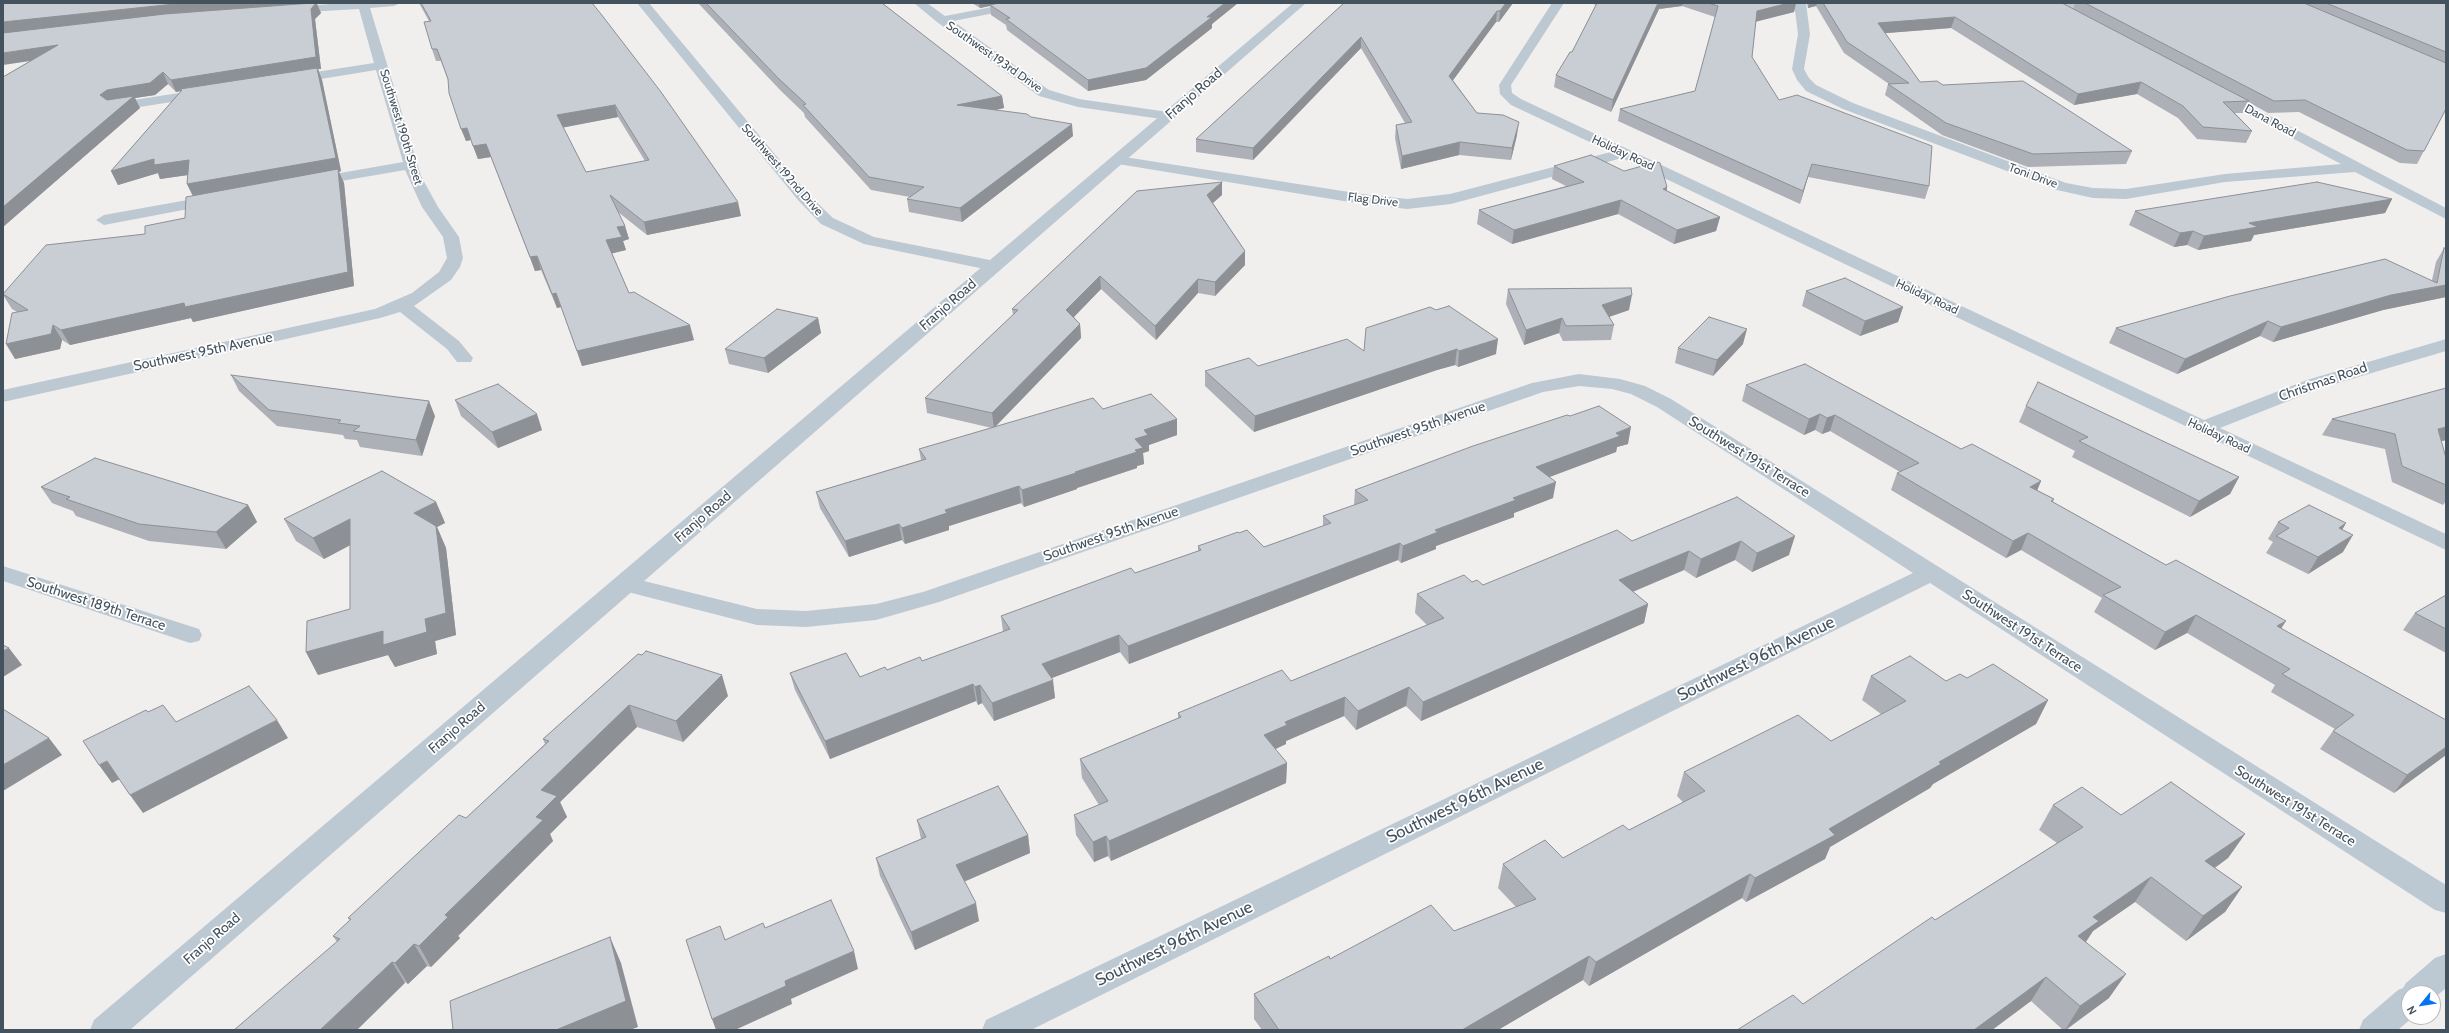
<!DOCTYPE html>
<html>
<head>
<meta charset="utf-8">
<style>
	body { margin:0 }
	#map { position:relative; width:2449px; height:1033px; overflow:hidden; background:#f1eeee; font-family:Cabin,sans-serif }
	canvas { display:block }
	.frame { position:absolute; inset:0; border:4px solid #44525e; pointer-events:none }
	.north { position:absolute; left:2401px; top:985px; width:40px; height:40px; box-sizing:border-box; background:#fff; border:1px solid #b4babf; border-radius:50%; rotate:240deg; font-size:11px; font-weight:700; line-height:16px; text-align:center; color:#44525e }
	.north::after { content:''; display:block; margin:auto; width:14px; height:18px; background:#0574f3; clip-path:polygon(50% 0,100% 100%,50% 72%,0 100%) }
</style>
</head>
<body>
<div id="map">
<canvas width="2449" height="1033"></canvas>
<div class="frame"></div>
<div class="north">N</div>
</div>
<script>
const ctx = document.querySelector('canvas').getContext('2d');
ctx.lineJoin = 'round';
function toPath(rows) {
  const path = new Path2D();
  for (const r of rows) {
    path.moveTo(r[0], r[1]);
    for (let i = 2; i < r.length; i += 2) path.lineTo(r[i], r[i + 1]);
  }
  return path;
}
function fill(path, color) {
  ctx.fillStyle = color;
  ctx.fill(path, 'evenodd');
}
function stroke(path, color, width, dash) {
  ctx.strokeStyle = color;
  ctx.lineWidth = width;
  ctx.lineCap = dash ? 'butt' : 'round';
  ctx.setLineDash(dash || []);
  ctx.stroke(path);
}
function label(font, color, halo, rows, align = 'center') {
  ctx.font = font + ' Cabin,sans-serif';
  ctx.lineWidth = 3.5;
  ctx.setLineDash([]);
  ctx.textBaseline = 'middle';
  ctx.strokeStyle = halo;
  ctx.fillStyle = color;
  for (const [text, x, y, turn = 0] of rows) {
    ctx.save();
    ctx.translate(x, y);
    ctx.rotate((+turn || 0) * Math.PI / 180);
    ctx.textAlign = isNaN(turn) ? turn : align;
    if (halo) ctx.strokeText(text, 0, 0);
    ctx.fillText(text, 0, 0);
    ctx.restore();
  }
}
const minor = toPath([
	[344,3,400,3,394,6,370,8,421,176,438,207,459,237,463,258,460,267,451,280,414,306,459,341,473,358,471,362,457,362,447,349,400,312,380,318,3,402,3,390,375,309,412,293,439,272,447,258,443,237,422,207,405,170,312,186,305,182,312,178,403,162,376,70,290,84,284,80,290,76,374,63,359,9,289,13,283,10,289,7,344,3],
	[637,3,649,3,808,194,833,218,874,237,1000,262,1002,266,1000,270,994,271,864,244,821,224,798,200,637,3],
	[914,3,927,3,945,16,1013,3,1037,3,1031,6,953,21,1049,90,1079,99,1168,112,1175,116,1168,120,1078,107,1039,96,937,22,914,3],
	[1552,3,1564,3,1511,85,1512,93,1521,99,2204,420,2307,380,2446,339,2446,351,2321,388,2220,428,2446,534,2446,550,1622,158,1451,204,1407,209,1362,204,1118,164,1111,160,1118,156,1362,194,1407,199,1450,194,1611,152,1511,105,1500,94,1499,85,1552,3],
	[1794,3,1806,3,1810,34,1804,69,1809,78,1816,85,1853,103,2066,183,2093,188,2126,189,2225,174,2341,164,2215,97,2214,94,2215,91,2220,90,2446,208,2446,219,2355,172,2225,182,2126,199,2093,198,2057,190,1843,109,1806,91,1797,80,1792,69,1798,34,1794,3],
	[2107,3,2107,7,2103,8,2036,9,2030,6,2035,3,2107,3],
	[205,89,210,90,211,93,210,96,114,111,107,107,114,103,205,89],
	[215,195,223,200,220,203,104,225,96,220,104,215,215,195],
	[1579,374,1620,379,1645,386,1671,399,2446,885,2446,913,2435,910,1930,583,1031,1030,982,1030,986,1020,1913,573,1657,407,1631,394,1612,389,1579,386,1543,392,939,602,876,620,806,627,757,625,616,589,612,584,616,579,624,576,757,609,806,611,876,604,923,592,1532,383,1579,374],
	[3,566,199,629,202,635,199,641,190,643,3,581,3,566]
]);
const tertiary = toPath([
	[1293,3,1306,3,130,1030,90,1030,94,1020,1293,3],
	[2446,954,2446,988,2433,999,2433,993,2409,993,2409,1017,2413,1017,2398,1030,2359,1030,2363,1020,2398,990,2403,988,2406,983,2435,958,2446,954]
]);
const wall = toPath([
	[3,3,324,3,324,4,317,4,321,13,315,19,321,69,318,69,322,80,341,171,339,172,344,183,354,286,193,322,191,318,70,345,62,340,60,349,15,359,17,312,12,309,3,295,185,218,193,196,187,184,188,175,160,179,158,173,118,185,111,171,181,91,176,92,168,84,155,95,135,98,140,108,3,227,3,77,30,61],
	[419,3,592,3,741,216,647,235,618,212,625,226,629,239,623,241,626,250,612,253,629,293,694,340,582,366,561,307,557,308,541,270,535,271,491,157,478,159,471,140,466,141,448,80,441,61,436,61,432,49,429,21],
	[618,117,645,161,586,172,563,127],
	[698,3,882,3,1002,96,1004,108,996,110,1031,117,1073,136,962,222,909,212,907,199,910,197,871,190,805,117,804,113,781,91],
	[972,3,1238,3,1212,24,1212,28,1146,80,1088,91,1007,30,1006,25,991,15,990,6,980,8],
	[1344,3,1513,3,1499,22,1496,22,1453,80,1477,113,1517,135,1511,160,1459,155,1401,169,1395,138,1396,125,1405,123,1361,48,1253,160,1196,152,1196,139],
	[1591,3,1796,3,1794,12,1756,21,1752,57,1779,100,1929,186,1925,199,1808,177,1800,204,1618,121,1620,109,1695,91,1715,17,1682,6,1659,9,1611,112,1554,87,1556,75,1572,52,1596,5],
	[1807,3,2062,3,2073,9,2075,3,2446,3,2446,109,2417,164,2400,163,2299,112,2268,113,2248,102,2243,113,2235,113,2252,131,2246,143,2197,139,2178,118,2137,94,2074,105,1951,28,1885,33,1920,82,1943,85,2132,151,2126,164,2028,167,1942,135,1885,95,1888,84,1889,84,1844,53,1816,6,1808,8],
	[1554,166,1624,171,1667,187,1667,191,1720,217,1716,231,1674,244,1618,214,1512,244,1477,224,1479,210,1566,186,1552,179],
	[1222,182,1222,195,1213,203,1245,251,1245,265,1215,296,1198,293,1156,340,1101,289,1074,317,1080,324,1081,338,995,427,1103,409,1177,435,1149,445,1149,451,1143,453,1144,464,1137,466,1137,468,1077,488,1077,489,1024,507,1021,503,949,526,949,530,905,544,902,540,849,557,820,508,816,492,921,460,919,449,992,428,927,413,925,398,1013,315,1012,309],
	[2392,199,2385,213,2254,235,2251,241,2198,250,2187,245,2174,247,2129,225,2135,211],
	[2444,248,2446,297,2383,310,2273,342,2260,336,2177,374,2109,343,2116,328,2432,280,2436,262],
	[1508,289,1629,310,1609,317,1614,325,1611,340,1563,341,1559,333,1524,345,1506,304],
	[1806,291,1903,307,1898,322,1860,336,1802,306],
	[818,318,821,333,768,373,729,364,725,349],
	[1366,328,1496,354,1458,367,1455,365,1437,370,1254,432,1205,386,1205,371,1258,366,1364,351],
	[1743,344,1713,376,1675,363,1678,348],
	[231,375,435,416,422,456,360,447,357,440,345,439,343,435,277,426,239,391],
	[1746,385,1961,449,2041,481,2037,490,2054,499,2053,502,2166,565,2281,628,2446,755,2394,793,2320,749,2333,731,2335,729,2271,692,2275,685,2187,633,2155,650,2094,612,2102,598,2021,550,2006,558,1891,490,1897,473,1900,472,1830,431,1822,434,1815,430,1804,435,1742,401],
	[455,400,542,430,498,448,461,416],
	[2026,406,2239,477,2230,494,2190,517,2072,457,2075,451,2019,422],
	[1570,416,1628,444,1617,447,1616,452,1550,477,1553,498,1514,513,1514,517,1436,546,1436,549,1401,563,1398,560,1129,664,1120,652,1052,678,1055,698,994,721,982,703,978,705,976,701,830,759,795,690,790,673,860,677,922,661,1003,632,1001,616,1135,573,1198,551,1198,546,1239,533,1264,547,1323,526,1323,516,1354,505,1355,490],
	[2332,419,2446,440,2441,441,2446,458,2446,501,2443,505,2392,482,2385,449,2322,435],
	[41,487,248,505,257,522,226,549,149,541,76,516,73,511,52,503],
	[1737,497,1789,555,1752,572,1735,560,1696,578,1684,570,1633,592,1648,604,1644,623,1421,721,1406,706,1356,730,1344,716,1286,741,1286,744,1275,749,1287,763,1286,783,1111,861,1108,856,1094,862,1076,835,1074,815,1099,805,1082,778,1080,759,1178,718,1178,713,1291,681,1427,625,1415,613,1417,594,1472,582,1483,585,1632,541],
	[436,502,445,523,437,527,446,548,456,635,435,641,437,654,395,667,388,655,318,675,306,652,350,609,350,545,324,559,296,541,284,519],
	[2278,522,2346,523,2342,530,2343,552,2308,574,2266,553,2273,542,2268,539],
	[2446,595,2446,653,2403,630,2415,613],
	[638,654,728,696,683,742,637,727,560,802,567,817,550,834,553,841,458,936,460,938,431,967,427,966,408,984,337,942,333,936,350,920,348,918,466,818,545,744,543,739],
	[1871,676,1946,681,1967,678,2048,700,2036,724,1933,784,1930,788,1830,847,1825,859,1746,902,1742,898,1589,986,1583,980,1498,1030,1262,1030,1254,1019,1254,994,1330,959,1454,931,1516,907,1498,888,1503,864,1563,858,1629,830,1683,802,1677,796,1684,772,1831,741,1881,714,1862,700],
	[2053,805,2245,834,2228,858,2215,868,2242,887,2225,912,2186,941,2135,902,2093,931,2086,942,2109,998,2066,1030,2063,1030,2031,1001,1992,1030,1737,1030,1803,1004,1935,920,2057,843,2039,830],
	[917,820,1028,835,1030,853,964,881,979,921,915,950,880,876,876,858,921,839]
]);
const shadedWall = toPath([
	[188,3,324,3,324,4,317,4,321,13,315,19,321,69,318,69,322,80,341,171,339,172,344,183,354,286,193,322,191,318,70,345,61,330,184,303,194,198,187,184,336,158,180,89,181,91,176,92,171,80,170,16,3,34,3,22,165,5],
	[979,3,1005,3,990,5,990,6,980,8],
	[1225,3,1238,3,1212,24,1212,28,1146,80,1088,91,1088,80,1207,17],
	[1506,3,1513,3,1499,22,1500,11],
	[1658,3,1683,3,1682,6,1659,9,1611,112,1613,100],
	[1789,3,1796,3,1794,12,1755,22,1757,11],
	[1809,3,1817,3,1816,6,1808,8],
	[1497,11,1496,22,1448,87,1449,76],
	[1955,17,1951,28,1875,34,1878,23],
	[1361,37,1361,48,1253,160,1253,148],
	[58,45,64,56,3,65,3,53],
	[163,72,168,84,155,95,135,98,140,108,3,227,3,207,106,108,100,95,107,90],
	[2141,82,2137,94,2074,105,2078,94],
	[1002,96,1004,108,958,118,957,105],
	[615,105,618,117,561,128,557,115],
	[1519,122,1517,135,1511,160,1512,148],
	[1072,124,1073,136,962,222,960,208],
	[467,128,471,140,466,141,461,129],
	[1460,142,1459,155,1401,169,1402,156],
	[486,144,491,157,478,159,473,146],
	[154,159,189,160,195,174,160,179,158,173,118,185,111,171],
	[1812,164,1808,177,1800,204,1803,191],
	[1222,182,1222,195,1207,208,1207,195],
	[1667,187,1665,201,1663,189],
	[2392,199,2385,213,2254,235,2251,241,2198,250,2204,236,2249,223],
	[1621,200,1618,214,1512,244,1514,230],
	[738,202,741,216,647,235,644,222],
	[1720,217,1716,231,1674,244,1677,230],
	[625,226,629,239,623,241,626,250,610,254,606,240,617,227],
	[2193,231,2187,245,2174,247,2180,233],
	[1245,251,1245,265,1215,296,1215,282],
	[537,256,541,270,535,271,530,257],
	[1100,276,1101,289,1067,324,1066,310],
	[1198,279,1198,293,1156,340,1155,326],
	[2446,285,2446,297,2383,310,2273,342,2281,327,2391,295],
	[556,293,561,307,557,308,552,294],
	[1632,295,1629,310,1600,320,1602,305],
	[1903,307,1898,322,1860,336,1865,321],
	[818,318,821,333,768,373,764,358],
	[1562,318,1559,333,1524,345,1526,330],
	[2268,321,2260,336,2177,374,2185,359],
	[1080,324,1081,338,994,428,992,413],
	[53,325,62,340,60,349,15,359,6,344],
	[690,325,694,340,582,366,577,351],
	[1747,329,1743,344,1713,376,1717,360],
	[1498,339,1496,354,1458,367,1459,351],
	[1457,349,1455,365,1437,370,1254,432,1255,416,1439,355],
	[429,401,435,416,422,456,416,440],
	[537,414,542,430,498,448,492,432],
	[1820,414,1815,430,1804,435,1809,419],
	[1835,415,1830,431,1822,434,1827,418],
	[1177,419,1177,435,1149,445,1149,451,1143,453,1144,464,1137,466,1137,468,1077,488,1077,489,1024,507,1022,490,1075,472,1135,439,1144,430],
	[1631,427,1628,444,1617,447,1616,452,1533,483,1536,467,1616,433],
	[2446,427,2446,440,2428,445,2438,429],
	[2239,477,2230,494,2190,517,2199,501],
	[2041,481,2034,498,2030,487],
	[1556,482,1553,498,1514,513,1514,517,1436,546,1436,549,1401,563,1403,546,1435,530,1513,498],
	[1019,486,1021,503,949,526,949,530,905,544,902,528,945,510],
	[436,502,445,523,437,527,446,548,456,635,435,641,437,654,395,667,388,655,318,675,306,652,383,631,414,513],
	[248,505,257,522,226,549,216,532],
	[350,519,360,540,324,559,313,538],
	[2346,523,2336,540,2339,528],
	[899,524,902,540,849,557,845,541],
	[2028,533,2021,550,2006,558,2013,541],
	[2353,535,2343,552,2308,574,2318,557],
	[1795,536,1789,555,1752,572,1757,553],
	[1741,541,1735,560,1696,578,1701,559],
	[1400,543,1398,560,1129,664,1128,646],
	[1689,551,1684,570,1615,599,1619,580],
	[1648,604,1644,623,1421,721,1423,702],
	[2196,615,2187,633,2155,650,2165,632],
	[2286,621,2275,638,2277,626],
	[1119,635,1120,652,1044,681,1042,664],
	[9,648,22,665,3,677,3,651],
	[722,675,728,696,683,742,676,721],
	[1053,680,1055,698,994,721,992,703],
	[973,684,976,701,830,759,825,741],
	[980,685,982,703,978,705,975,687],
	[1409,687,1406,706,1356,730,1358,711],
	[1345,697,1344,716,1286,741,1286,744,1263,755,1264,735,1285,722],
	[2048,700,2036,724,1933,784,1930,788,1830,847,1825,859,1746,902,1755,878,1829,829,1939,762],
	[629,705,637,727,560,802,567,817,550,834,553,841,458,936,460,938,431,967,419,946,445,915,536,817,541,790],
	[277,720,288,738,143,813,130,795],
	[49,738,62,755,3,791,3,765],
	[2446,747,2446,755,2394,793,2407,775],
	[107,761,120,779,112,783,99,765],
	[1287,763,1286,783,1111,861,1109,841],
	[2245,834,2228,858,2189,886,2205,861],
	[1028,835,1030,853,959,884,956,865],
	[1106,836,1108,856,1094,862,1093,842],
	[1750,874,1742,898,1589,986,1596,962],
	[2151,877,2135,902,2093,931,2083,946,2078,936,2093,917],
	[2242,887,2225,912,2186,941,2203,916],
	[976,903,979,921,915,950,911,932],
	[610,937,621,963,638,1027,630,1030,556,1030],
	[414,944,427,966,408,984,395,963],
	[854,951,858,969,791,999,792,1004,735,1030,716,1030,712,1019,785,981],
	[1589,956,1583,980,1498,1030,1462,1030],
	[392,962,405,983,357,1030,320,1030],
	[2126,974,2109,998,2065,1030,2080,1006],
	[2046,977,2031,1001,1992,1030,1974,1030]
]);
const building = toPath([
	[3,3,188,3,165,5,3,22,3,3],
	[312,3,316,3,311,9,316,57,171,80,163,72,150,83,107,90,100,95,107,100,134,96,3,207,3,77,58,45,3,53,3,33,165,14,312,3],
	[421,3,592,3,601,14,661,92,738,202,644,222,610,195,625,226,617,227,622,237,606,240,629,293,634,292,690,325,577,351,556,293,552,294,537,256,530,257,486,144,473,146,467,128,461,129,449,93,448,79,437,49,432,49,424,22,431,21,421,3],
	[615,105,649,160,586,172,557,115,615,105],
	[706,3,882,3,1002,96,957,105,1027,114,1031,117,1072,124,960,208,907,199,924,187,869,177,803,105,806,104,779,79,706,3],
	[999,3,1225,3,1207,17,1212,17,1146,68,1088,80,1006,19,1010,18,990,5,999,3],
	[1344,3,1506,3,1500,11,1497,11,1449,76,1477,113,1503,115,1519,122,1512,148,1460,142,1402,156,1396,125,1412,122,1361,37,1253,148,1196,139,1344,3],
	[1597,3,1658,3,1613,100,1556,75,1570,52,1572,52,1597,3],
	[1708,3,1789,3,1757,11,1752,57,1779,100,1797,95,1932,146,1929,186,1812,164,1803,191,1620,109,1695,91,1718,6,1708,3],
	[1823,3,2062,3,2249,101,2223,102,2252,131,2203,127,2183,106,2141,82,2078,94,1955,17,1878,23,1920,82,1937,81,1943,85,2023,81,2132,151,2033,154,1946,123,1888,84,1909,83,1847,42,1823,3],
	[2085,3,2304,3,2446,63,2446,109,2424,151,2407,150,2305,100,2274,101,2085,3],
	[2326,3,2446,3,2446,52,2326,3],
	[317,68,336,158,187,184,189,160,154,165,154,159,111,171,182,90,180,89,317,68],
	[1591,155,1624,171,1657,162,1660,163,1667,187,1663,189,1720,217,1677,230,1621,200,1514,230,1479,210,1584,182,1554,166,1591,155],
	[338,169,348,272,185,307,184,303,61,330,53,325,51,334,6,344,12,313,28,310,3,294,46,245,145,234,145,226,185,218,186,197,338,169],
	[1222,182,1207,195,1245,251,1215,282,1198,279,1155,326,1100,276,1066,310,1080,324,992,413,925,398,1018,310,1012,309,1137,191,1222,182],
	[2317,182,2392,199,2249,223,2258,227,2204,236,2193,231,2180,233,2135,211,2317,182],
	[2444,248,2446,248,2446,285,2391,295,2281,327,2268,321,2185,359,2116,328,2230,296,2385,259,2437,283,2444,248],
	[1845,278,1903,307,1865,321,1806,291,1845,278],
	[1631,288,1632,295,1602,305,1614,325,1566,326,1562,318,1526,330,1508,289,1631,288],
	[1449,306,1498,339,1459,351,1457,349,1439,355,1255,416,1205,371,1249,358,1258,366,1347,339,1364,351,1366,328,1430,307,1436,310,1449,306],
	[777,309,818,318,764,358,725,349,777,309],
	[1709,317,1747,329,1717,360,1678,348,1709,317],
	[1805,364,1961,449,1972,444,2041,481,2030,487,2054,499,2051,501,2166,565,2176,560,2286,621,2277,626,2446,720,2446,747,2407,775,2333,731,2354,715,2282,674,2290,669,2196,615,2165,632,2103,595,2121,587,2028,533,2013,541,1897,473,1919,463,1835,415,1827,418,1820,414,1809,419,1746,385,1805,364],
	[231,375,397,397,429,401,416,440,353,431,360,426,338,423,341,420,269,410,231,375],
	[2038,382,2239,477,2199,501,2079,441,2088,437,2026,406,2038,382],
	[498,384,537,414,492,432,455,400,498,384],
	[2446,388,2446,427,2438,429,2446,458,2446,485,2402,466,2395,434,2332,419,2446,388],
	[1151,394,1177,419,1144,430,1148,435,1135,439,1143,448,1135,450,1137,452,1075,472,1076,473,1022,490,1019,486,945,510,947,513,902,528,899,524,845,541,816,492,926,459,919,449,1093,398,1103,409,1151,394],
	[1599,406,1631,427,1616,433,1620,436,1536,467,1556,482,1513,498,1516,500,1435,530,1438,532,1403,546,1400,543,1128,646,1119,635,1042,664,1053,680,992,703,980,685,975,687,973,684,825,741,790,673,846,653,860,677,885,667,887,670,920,657,922,661,1010,629,1001,616,1131,568,1135,573,1201,550,1198,546,1238,532,1239,533,1247,530,1264,547,1331,523,1323,516,1368,500,1355,490,1473,446,1567,415,1570,416,1599,406],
	[95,458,248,505,216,532,139,524,66,499,70,497,41,487,95,458],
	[382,471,436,502,414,513,436,526,446,613,425,619,427,632,383,645,383,631,306,652,307,621,350,609,350,519,313,538,284,519,382,471],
	[1737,497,1795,536,1757,553,1741,541,1701,559,1689,551,1619,580,1648,604,1423,702,1409,687,1358,711,1345,697,1285,722,1287,725,1264,735,1287,763,1109,841,1106,836,1093,842,1074,815,1108,801,1080,759,1181,717,1178,713,1282,670,1291,681,1444,618,1417,594,1464,575,1472,582,1477,580,1483,585,1617,530,1632,541,1737,497],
	[2309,505,2346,523,2339,528,2353,535,2318,557,2276,536,2289,528,2278,522,2309,505],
	[2446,595,2446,629,2415,613,2446,595],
	[3,645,9,648,3,651,3,645],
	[646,651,722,675,676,721,629,705,541,790,557,796,536,817,543,820,445,915,448,917,419,946,414,944,395,963,392,962,320,1030,234,1030,340,939,333,936,351,919,348,918,459,815,466,818,549,741,543,739,638,654,642,655,646,651],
	[1910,656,1946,681,1960,674,1967,678,1993,664,2048,700,1939,762,1941,764,1829,829,1835,835,1755,878,1750,874,1596,962,1589,956,1462,1030,1456,1030,1455,1029,1454,1030,1279,1030,1254,994,1329,956,1330,959,1431,905,1454,931,1536,899,1503,864,1545,840,1563,858,1623,825,1629,830,1705,791,1684,772,1798,715,1831,741,1906,701,1871,676,1910,656],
	[249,686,277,720,130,795,107,761,99,765,83,741,146,710,148,712,163,705,176,722,249,686],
	[3,709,49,738,3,765,3,709],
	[2171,782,2245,834,2205,861,2242,887,2203,916,2151,877,2093,917,2099,921,2078,936,2126,974,2080,1006,2046,977,1974,1030,1737,1030,1793,995,1803,1004,1932,917,1935,920,2083,827,2053,805,2082,787,2121,815,2171,782],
	[998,786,1028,835,956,865,976,903,911,932,876,858,926,837,917,820,998,786],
	[831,900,854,951,785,981,786,986,712,1019,686,940,720,926,725,940,763,923,765,928,831,900],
	[610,937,626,1001,556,1030,453,1030,450,1001,610,937]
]);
const farStreetnames = [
	["Southwest 193rd Drive",994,57,35],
	["Dana Road",2270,121,28],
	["Southwest 190th Street",401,127,73],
	["Holiday Road",1623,153,25],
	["Southwest 192nd Drive",782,170,49],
	["Toni Drive",2033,176,20],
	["Flag Drive",1373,200,7],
	["Holiday Road",1927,297,25],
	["Holiday Road",2219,436,25]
];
const streetNames = [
	["Franjo Road",1194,94,-41],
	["Franjo Road",948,305,-41],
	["Southwest 95th Avenue",203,352,-12],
	["Christmas Road",2323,382,-19],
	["Southwest 95th Avenue",1418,429,-19],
	["Southwest 191st Terrace",1749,457,32],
	["Franjo Road",703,517,-41],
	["Southwest 95th Avenue",1111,534,-19],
	["Southwest 189th Terrace",96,604,18],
	["Southwest 191st Terrace",2022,631,33],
	["Franjo Road",457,728,-41],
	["Southwest 191st Terrace",2295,806,32],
	["Franjo Road",212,939,-41]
];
const nearStreetnames = [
	["Southwest 96th Avenue",1756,659,-26],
	["Southwest 96th Avenue",1465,801,-26],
	["Southwest 96th Avenue",1174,944,-26]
];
fill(minor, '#bdc9d2');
fill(tertiary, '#bdc9d2');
fill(wall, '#adb0b6');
fill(shadedWall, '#8d9094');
fill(building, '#c9cdd4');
stroke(building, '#8d9094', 1);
label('12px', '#44525e', '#fff', farStreetnames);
label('14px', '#44525e', '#fff', streetNames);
label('17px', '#44525e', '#fff', nearStreetnames);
</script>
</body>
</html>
